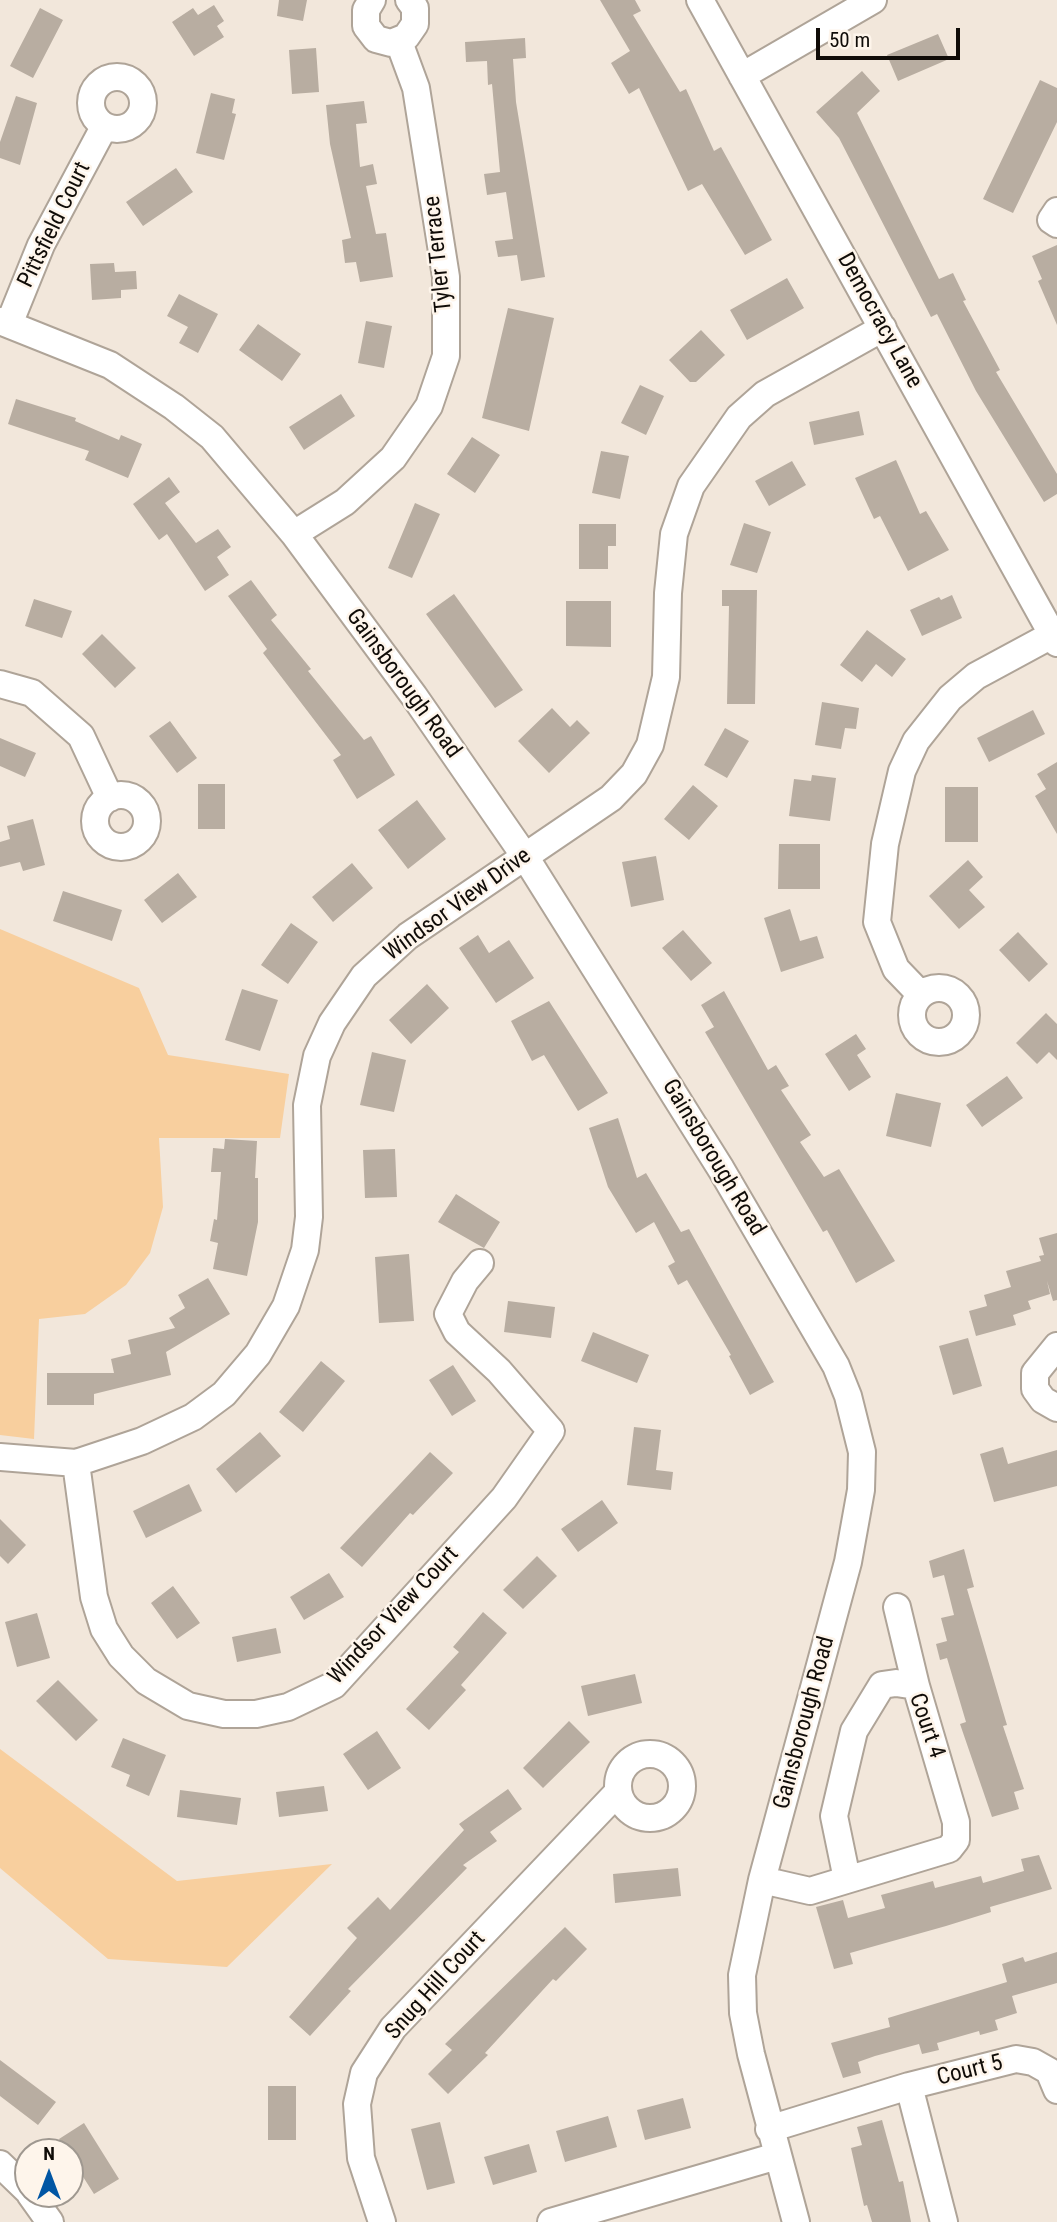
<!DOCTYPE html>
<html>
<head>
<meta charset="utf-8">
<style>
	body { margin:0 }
	#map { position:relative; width:1057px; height:2222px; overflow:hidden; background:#f2e7db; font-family:"Roboto Condensed",sans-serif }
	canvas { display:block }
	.north { position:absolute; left:14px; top:2138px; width:70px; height:70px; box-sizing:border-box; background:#fef5eb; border:2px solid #9f9890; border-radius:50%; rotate:0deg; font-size:19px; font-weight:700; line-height:28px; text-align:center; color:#100c08 }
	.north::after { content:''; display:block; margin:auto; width:24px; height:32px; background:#0156a4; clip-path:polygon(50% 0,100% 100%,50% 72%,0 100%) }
	.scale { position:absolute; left:816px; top:28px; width:144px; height:32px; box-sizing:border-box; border:4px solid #100c08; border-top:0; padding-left:9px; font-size:21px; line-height:24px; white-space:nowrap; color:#100c08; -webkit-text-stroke:5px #fef5eb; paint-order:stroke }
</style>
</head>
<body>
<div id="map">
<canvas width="1057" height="2222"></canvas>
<div class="north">N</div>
<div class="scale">50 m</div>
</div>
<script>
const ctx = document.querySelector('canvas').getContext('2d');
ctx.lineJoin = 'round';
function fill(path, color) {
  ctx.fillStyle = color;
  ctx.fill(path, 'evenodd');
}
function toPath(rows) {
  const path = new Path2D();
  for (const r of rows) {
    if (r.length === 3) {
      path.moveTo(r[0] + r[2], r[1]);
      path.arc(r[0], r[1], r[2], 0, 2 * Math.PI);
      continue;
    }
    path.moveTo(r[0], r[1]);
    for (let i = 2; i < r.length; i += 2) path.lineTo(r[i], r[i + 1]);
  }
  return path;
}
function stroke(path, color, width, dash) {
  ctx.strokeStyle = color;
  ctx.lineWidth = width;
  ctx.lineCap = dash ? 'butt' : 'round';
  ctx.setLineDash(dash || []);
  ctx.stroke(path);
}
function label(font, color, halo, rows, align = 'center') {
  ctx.font = font + ' "Roboto Condensed",sans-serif';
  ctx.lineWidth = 5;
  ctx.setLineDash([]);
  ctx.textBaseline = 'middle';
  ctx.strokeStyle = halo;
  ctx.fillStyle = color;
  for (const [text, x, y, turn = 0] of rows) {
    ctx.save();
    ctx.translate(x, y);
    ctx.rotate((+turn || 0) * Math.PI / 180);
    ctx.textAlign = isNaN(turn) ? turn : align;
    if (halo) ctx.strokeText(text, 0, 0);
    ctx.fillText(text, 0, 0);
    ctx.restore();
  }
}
const green = toPath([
	[0,929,139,988,168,1055,289,1074,280,1138,159,1138,163,1207,150,1253,126,1285,85,1314,39,1319,34,1439,0,1435],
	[0,1749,177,1881,332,1864,227,1967,108,1959,0,1868]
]);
const building = toPath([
	[279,0,307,0,303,21,277,16],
	[600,0,635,0,641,11,633,15,680,92,686,89,714,151,721,147,772,240,745,255,702,184,688,191,639,88,629,94,611,63,630,51],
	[214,5,224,21,217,26,224,37,194,56,172,22,193,8,198,15],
	[40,8,63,20,33,78,10,66],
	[938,34,949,59,898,81,887,55],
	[525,38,526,58,513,59,516,102,545,277,521,281,517,255,498,257,495,241,513,239,506,192,487,195,484,174,500,172,492,84,488,85,487,61,466,62,465,42],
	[316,48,319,92,292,94,289,50],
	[862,71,880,91,857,113,939,279,953,273,966,300,963,301,1000,370,996,372,1057,474,1057,494,1044,502,976,391,937,314,931,317,839,138,816,112],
	[1040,80,1057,88,1057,122,1013,213,983,199],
	[211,93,235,99,232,113,236,114,224,160,196,153],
	[16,96,37,103,20,165,0,158,0,142],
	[364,101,367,123,356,124,360,167,373,164,377,184,366,186,376,234,386,233,393,277,360,282,356,262,345,263,342,240,351,238,330,144,326,105],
	[176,168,193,192,143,226,126,202],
	[1057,245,1057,325,1038,281,1042,279,1032,256],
	[114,263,115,272,136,271,137,289,121,290,121,298,92,300,90,264],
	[787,278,804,308,747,340,730,310],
	[179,294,218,314,198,353,179,343,188,327,167,316],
	[508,308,554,318,529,431,482,418],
	[366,321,392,326,384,368,358,363],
	[258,324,301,354,282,381,239,350],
	[701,330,725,355,696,382,690,382,669,360],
	[640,385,664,396,646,435,621,423],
	[341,394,355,416,304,450,289,427],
	[16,399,76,418,75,421,119,440,121,435,142,444,128,478,85,460,89,451,8,424],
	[859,411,864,435,814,445,809,422],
	[472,437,500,455,475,493,447,474],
	[601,451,629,456,620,499,592,493],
	[896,460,920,514,926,511,949,550,908,571,880,516,874,519,855,478],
	[792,461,806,485,769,506,755,481],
	[169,477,180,492,165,503,196,543,218,529,231,547,217,557,229,575,205,591,167,534,159,540,133,504],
	[415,503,440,514,412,578,388,568],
	[744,523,771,532,757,573,730,565],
	[579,524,616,524,616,546,608,546,608,569,579,569],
	[251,580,277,615,271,620,311,669,308,671,364,740,371,736,395,775,357,799,333,760,341,755,263,653,267,649,228,596],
	[722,590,757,590,755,704,727,704,729,606,722,606],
	[454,594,523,690,495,708,426,614],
	[952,595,962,618,922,636,910,610,939,597,941,600],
	[34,599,72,611,62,638,25,626],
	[566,601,611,601,611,647,566,646],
	[867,630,906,659,892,677,876,664,862,682,840,665],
	[102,634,136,668,115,688,82,654],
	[822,702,859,708,856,729,845,728,841,749,815,745],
	[552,708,570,727,577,720,590,733,549,773,518,741],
	[1033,710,1045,734,989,762,977,738],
	[170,721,197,758,177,773,149,736],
	[725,728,749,741,727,778,704,765],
	[0,738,36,753,25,777,0,766],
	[1057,762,1057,834,1035,796,1046,789,1037,774],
	[812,775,836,778,830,821,789,816,794,779,811,781],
	[198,784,225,784,225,829,198,829],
	[693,785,718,806,689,840,664,819],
	[945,787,978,787,978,842,945,842],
	[417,800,446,839,408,869,378,830],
	[33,819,45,865,23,871,20,862,0,867,0,842,10,839,7,826],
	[779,844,820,844,820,889,778,889],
	[656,856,664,900,631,907,622,862],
	[968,860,983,877,969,890,985,907,959,929,929,896],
	[352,863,373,888,333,922,312,897],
	[178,873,197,897,162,923,144,900],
	[63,891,122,910,112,941,53,921],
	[790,909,800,941,817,936,824,958,781,972,764,918],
	[291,923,318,942,288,984,261,965],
	[683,930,712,963,691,981,662,948],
	[1018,932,1048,964,1029,982,999,950],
	[478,935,489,953,509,940,534,978,496,1003,459,948],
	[427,984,449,1008,411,1044,389,1020],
	[242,989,278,1000,260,1051,225,1040],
	[724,991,768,1070,776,1065,789,1086,781,1090,811,1135,800,1142,824,1177,839,1169,895,1261,856,1283,827,1230,823,1232,705,1032,714,1027,701,1005],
	[549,1001,608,1093,578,1111,544,1055,532,1061,511,1021],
	[1046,1013,1057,1024,1057,1060,1049,1052,1037,1064,1016,1043],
	[856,1034,866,1049,857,1055,871,1077,849,1091,825,1054],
	[372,1052,406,1060,394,1112,360,1105],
	[1007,1076,1023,1098,982,1127,966,1105],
	[896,1093,941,1103,931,1147,886,1136],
	[618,1118,637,1178,646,1173,681,1232,689,1229,774,1382,750,1395,729,1356,731,1355,687,1280,678,1285,668,1266,675,1262,654,1222,636,1233,608,1187,589,1128],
	[225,1139,257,1141,255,1178,258,1178,258,1222,247,1276,213,1269,218,1243,210,1241,214,1219,217,1220,221,1172,211,1172,213,1148,224,1149],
	[395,1149,397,1197,365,1198,363,1150],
	[456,1194,500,1222,484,1248,438,1222],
	[1057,1233,1057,1300,1053,1301,1047,1281,1050,1294,1028,1301,1031,1309,1013,1315,1016,1325,976,1336,969,1311,987,1306,984,1295,1011,1287,1006,1271,1041,1261,1039,1256,1044,1255,1039,1238],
	[409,1254,414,1321,379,1323,375,1257],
	[208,1278,230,1314,166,1352,171,1375,94,1394,94,1405,47,1405,47,1373,114,1373,111,1359,131,1354,128,1340,175,1328,169,1318,185,1308,178,1295],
	[508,1301,555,1307,551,1338,504,1332],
	[593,1332,649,1355,637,1383,581,1361],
	[968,1338,982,1386,953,1395,939,1346],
	[321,1361,345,1381,303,1432,279,1412],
	[453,1365,476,1401,452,1416,429,1380],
	[634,1427,661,1430,656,1470,673,1472,671,1490,627,1485],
	[260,1432,281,1456,236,1493,216,1469],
	[1003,1447,1008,1464,1057,1450,1057,1486,994,1502,980,1454],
	[430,1452,453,1473,413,1515,410,1513,362,1567,340,1548],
	[189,1484,202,1511,146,1538,133,1511],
	[602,1500,618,1523,578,1552,561,1529],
	[0,1519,26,1545,8,1564,0,1556],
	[964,1549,974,1587,967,1589,1007,1725,1003,1726,1024,1789,1014,1792,1019,1809,992,1817,960,1724,966,1722,947,1658,940,1660,936,1644,947,1641,941,1618,954,1615,944,1575,933,1578,929,1561],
	[537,1556,557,1576,523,1609,503,1590],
	[329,1573,344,1597,304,1620,290,1597],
	[173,1586,200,1623,177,1639,151,1603],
	[483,1612,507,1633,461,1685,466,1690,429,1730,406,1709,459,1652,453,1647],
	[37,1613,50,1658,17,1667,5,1622],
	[276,1628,281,1653,237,1662,232,1637],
	[635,1674,642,1703,588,1716,581,1686],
	[58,1680,98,1720,76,1741,36,1701],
	[569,1721,590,1742,543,1788,523,1768],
	[377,1731,401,1768,368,1790,343,1754],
	[123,1738,166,1755,149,1796,126,1786,130,1775,111,1767],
	[324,1786,328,1811,279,1817,276,1792],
	[508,1789,522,1809,490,1832,497,1841,463,1865,467,1868,348,1989,351,1991,310,2036,289,2017,357,1938,347,1928,378,1897,390,1910,464,1830,459,1824],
	[180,1790,241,1798,237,1825,177,1817],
	[1039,1855,1052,1889,990,1907,991,1912,946,1926,850,1953,853,1964,834,1969,816,1907,843,1900,848,1918,885,1908,881,1895,933,1881,935,1888,981,1876,983,1883,1024,1871,1021,1859],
	[678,1868,681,1896,615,1903,613,1874],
	[565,1927,587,1949,556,1981,553,1979,485,2053,488,2055,448,2094,428,2074,452,2050,445,2044],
	[1057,1952,1057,1983,1012,1996,1017,2013,995,2020,998,2030,980,2035,979,2031,937,2043,939,2050,922,2054,919,2044,875,2056,858,2062,861,2073,843,2078,831,2043,890,2027,888,2018,1007,1982,1002,1964,1023,1957,1025,1962],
	[0,2060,56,2102,38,2125,0,2096],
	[268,2086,296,2086,296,2140,268,2140],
	[683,2098,691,2128,645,2140,637,2110],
	[608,2116,617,2147,565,2162,556,2131],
	[882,2120,899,2182,903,2181,911,2222,872,2222,867,2205,864,2206,851,2148,862,2145,857,2127],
	[440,2122,455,2183,427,2190,411,2129],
	[84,2123,119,2179,94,2194,59,2139],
	[529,2144,537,2172,493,2185,484,2157]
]);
const minor = toPath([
	[372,0,366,10,366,26,376,39,391,43,406,37,415,24,415,8,409,0],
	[700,0,1057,643],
	[742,76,873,0],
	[117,103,26],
	[1057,211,1051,220,1057,224],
	[0,321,110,365,174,407,212,437,294,534,414,696,524,855,721,1169,836,1366,848,1396,862,1452,861,1490,848,1562,762,1880,742,1975,743,2013,751,2054,796,2222],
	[9,324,41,245,104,127],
	[294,534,345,502,393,458,429,406,446,356,446,277,416,88,399,42],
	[0,684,32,693,81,736,110,798],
	[121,821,26],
	[939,1015,27],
	[921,995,896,969,877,922,885,844,902,771,916,741,950,698,976,676,1052,635],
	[1057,1346,1035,1373,1035,1389,1043,1400,1057,1408],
	[0,1457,76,1463,142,1441,193,1417,224,1394,258,1354,286,1306,305,1250,309,1217,307,1105,317,1056,332,1023,364,976,408,936,611,798,634,774,650,745,666,677,668,593,674,534,691,486,739,417,765,394,883,328],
	[76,1463,94,1597,104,1629,121,1656,146,1681,188,1706,224,1714,256,1714,288,1707,334,1685,504,1498,551,1431,499,1371,457,1332,448,1314,465,1281,480,1263],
	[897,1607,916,1686],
	[650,1786,32],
	[762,1880,810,1891,949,1849,956,1840,956,1822,916,1686,896,1683,882,1685,854,1731,834,1816,847,1879],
	[909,2086,944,2222],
	[769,2129,909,2086,1016,2059,1033,2062,1049,2071,1057,2090],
	[0,2164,28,2191],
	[30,2194,50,2222],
	[382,2222,361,2158,357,2104,364,2073,393,2028,618,1792],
	[551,2222,777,2156]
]);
const streetNames = [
	["Pittsfield Court",55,225,-64],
	["Tyler Terrace",439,254,-96],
	["Democracy Lane",879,321,61],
	["Gainsborough Road",403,684,54],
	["Windsor View Drive",458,905,-36],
	["Gainsborough Road",713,1158,59],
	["Windsor View Court",394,1616,-47],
	["Gainsborough Road",805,1723,-75],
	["Court 4",926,1726,71],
	["Snug Hill Court",436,1986,-48],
	["Court 5",970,2071,-14]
];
fill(green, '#f8cf9e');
fill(building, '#b8ada1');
stroke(minor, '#afa498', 30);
stroke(minor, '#fff', 26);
label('23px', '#100c08', '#fef5eb', streetNames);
</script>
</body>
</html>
